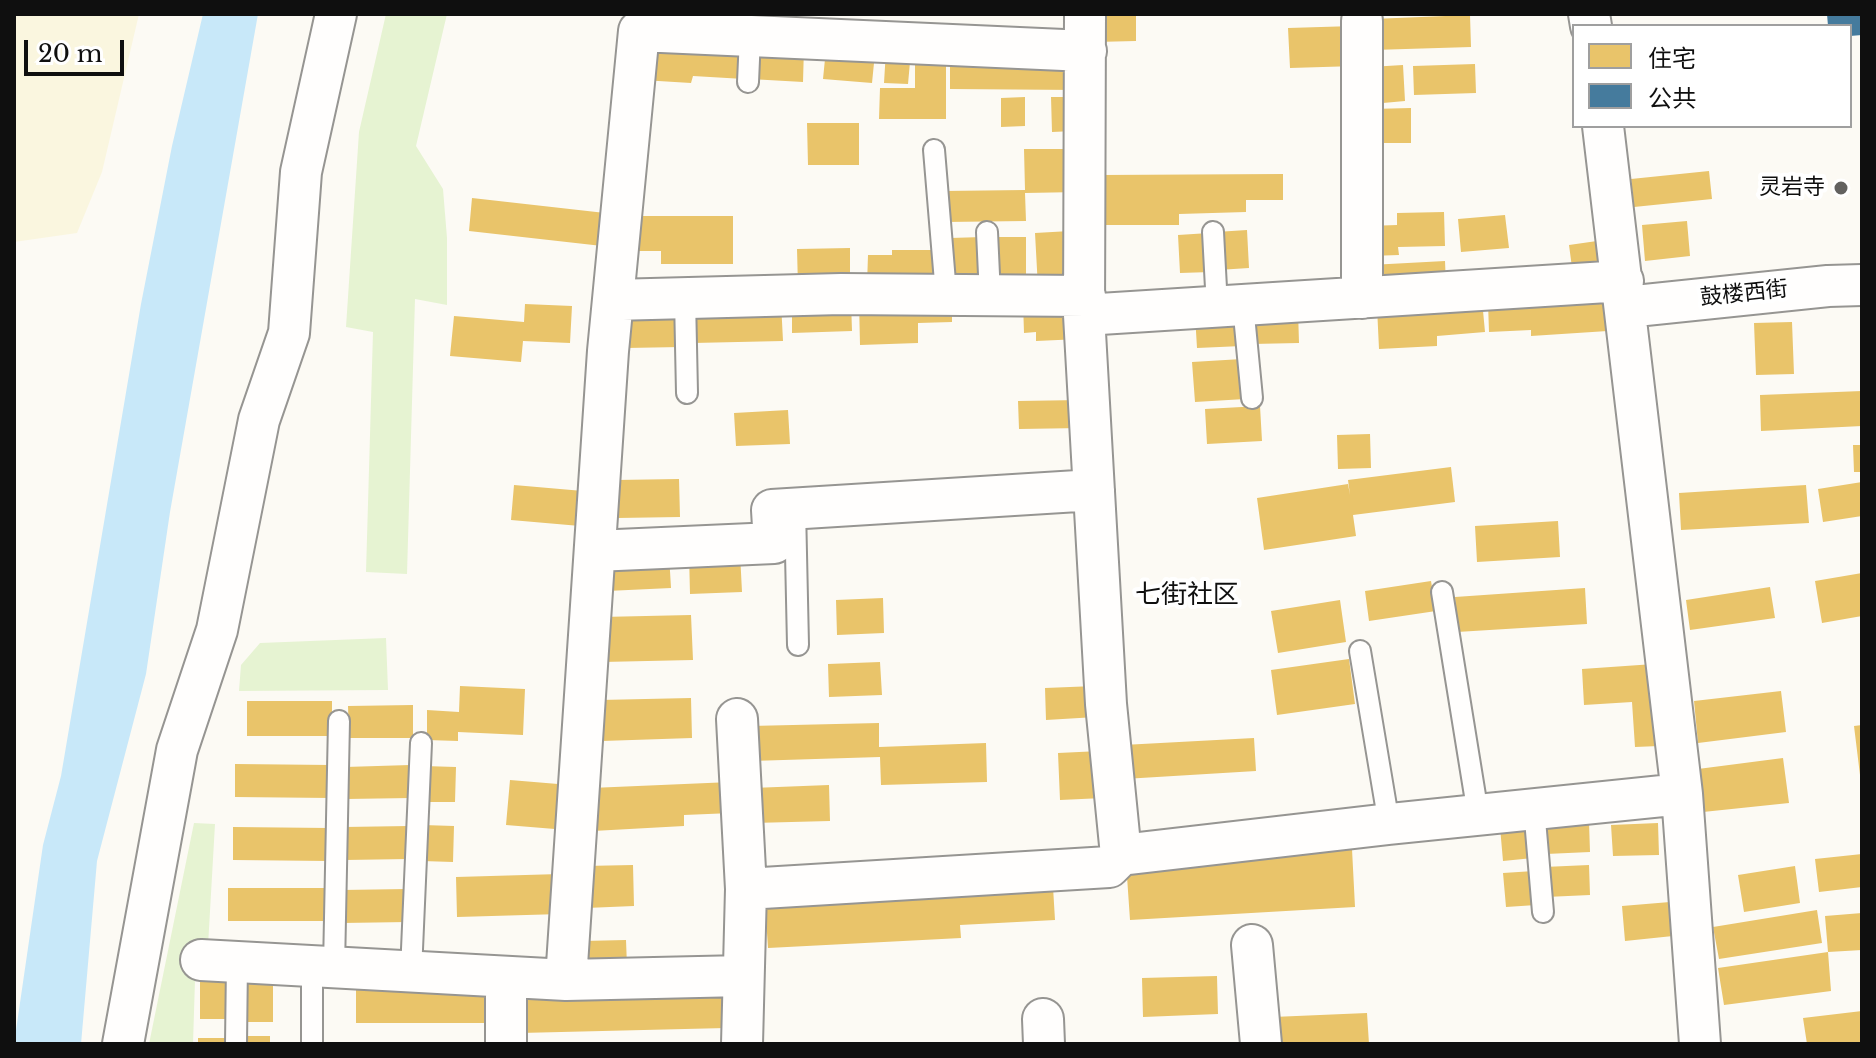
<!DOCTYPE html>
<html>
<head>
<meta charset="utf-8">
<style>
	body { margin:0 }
	#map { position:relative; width:1876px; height:1058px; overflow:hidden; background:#fcfaf4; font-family:"Libre Baskerville","Noto Sans SC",serif }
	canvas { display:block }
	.frame { position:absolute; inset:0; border:16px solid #0f0f0f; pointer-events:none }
	.legend { position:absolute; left:1572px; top:24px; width:280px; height:104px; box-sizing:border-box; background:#fff; border:2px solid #9f9f9f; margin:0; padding:10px 14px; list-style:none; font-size:24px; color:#0f0f0f }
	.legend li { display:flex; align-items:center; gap:16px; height:40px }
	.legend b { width:40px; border:2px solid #9f9f9f }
	.scale { position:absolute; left:24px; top:40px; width:100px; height:36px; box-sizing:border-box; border:4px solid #0f0f0f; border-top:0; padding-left:10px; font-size:24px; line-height:28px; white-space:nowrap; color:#0f0f0f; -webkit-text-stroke:6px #fff; paint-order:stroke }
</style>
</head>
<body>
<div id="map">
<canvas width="1876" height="1058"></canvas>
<div class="frame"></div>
<ul class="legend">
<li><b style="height:22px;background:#e9c46a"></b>住宅</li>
<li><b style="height:22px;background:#457b9d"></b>公共</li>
</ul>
<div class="scale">20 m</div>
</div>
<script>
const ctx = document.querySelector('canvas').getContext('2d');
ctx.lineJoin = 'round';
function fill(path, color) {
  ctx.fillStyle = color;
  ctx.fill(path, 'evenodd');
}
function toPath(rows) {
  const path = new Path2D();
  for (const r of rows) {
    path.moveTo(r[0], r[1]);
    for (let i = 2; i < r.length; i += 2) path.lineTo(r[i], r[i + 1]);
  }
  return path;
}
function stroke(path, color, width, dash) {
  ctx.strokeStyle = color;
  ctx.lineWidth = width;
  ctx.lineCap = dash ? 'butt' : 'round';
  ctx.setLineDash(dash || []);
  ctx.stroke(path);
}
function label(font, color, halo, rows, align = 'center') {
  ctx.font = font + ' "Libre Baskerville","Noto Sans SC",serif';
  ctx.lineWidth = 8;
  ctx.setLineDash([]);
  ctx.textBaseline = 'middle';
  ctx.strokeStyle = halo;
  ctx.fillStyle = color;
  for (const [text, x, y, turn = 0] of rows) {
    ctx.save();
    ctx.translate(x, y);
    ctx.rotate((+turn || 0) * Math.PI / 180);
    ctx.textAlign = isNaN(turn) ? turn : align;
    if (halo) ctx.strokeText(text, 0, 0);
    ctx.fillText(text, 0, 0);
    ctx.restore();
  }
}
const farmland = toPath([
	[14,14,139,14,102,172,77,233,14,242]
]);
const green = toPath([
	[386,14,447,14,416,146,443,189,447,238,447,305,415,299,407,574,366,572,373,332,346,327,359,132],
	[386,638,388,690,239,691,241,665,260,643],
	[194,823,215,824,208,946,196,948,193,1044,149,1044]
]);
const water = toPath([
	[203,14,258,14,170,512,146,674,97,861,81,1044,14,1044,43,845,61,776,141,304,172,146]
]);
const homes = toPath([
	[1095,14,1136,14,1136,41,1095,42],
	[1470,15,1471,47,1373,50,1372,19],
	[1354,26,1356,66,1290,68,1288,28],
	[644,37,745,43,744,79,693,76,691,83,642,80],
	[751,45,804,47,803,82,750,79],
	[826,49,875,53,872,83,823,79],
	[886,50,911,51,908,84,884,83],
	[950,57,1078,58,1078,90,950,89],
	[1475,64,1476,93,1414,95,1413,66],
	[915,65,946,65,946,119,879,119,880,88,915,88],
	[1403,65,1405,101,1372,104,1370,67],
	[1025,97,1025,126,1001,127,1001,98],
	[1051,97,1073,97,1074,131,1052,132],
	[1411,108,1411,143,1372,143,1371,109],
	[807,123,859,123,859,165,808,165],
	[1024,149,1078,149,1079,192,1025,193,1026,221,945,222,944,191,1025,190],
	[1709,171,1712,199,1634,207,1631,179],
	[1283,174,1283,200,1246,200,1246,212,1179,214,1179,225,1100,225,1100,175],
	[472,198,614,214,611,247,469,231],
	[1444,212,1445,246,1398,247,1399,255,1369,256,1368,226,1397,225,1397,213],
	[1505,215,1509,248,1461,252,1458,219],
	[629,216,733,216,733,264,661,264,661,251,629,251],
	[1687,221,1690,256,1645,261,1642,225],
	[1247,230,1249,268,1218,270,1216,232],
	[1070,231,1072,287,1038,288,1035,233],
	[1209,233,1211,272,1180,273,1178,235],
	[983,237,983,283,951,283,950,238],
	[994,237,1026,237,1026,283,994,283],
	[1611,239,1615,269,1573,275,1569,245],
	[850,248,850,287,798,287,797,249],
	[892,250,940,250,940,286,867,285,868,255,892,255],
	[1445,261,1446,285,1371,289,1370,265],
	[1620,289,1623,330,1531,336,1531,330,1489,332,1488,303],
	[952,299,952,322,918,323,918,343,860,345,859,301],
	[1078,300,1080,339,1036,341,1036,332,1024,333,1023,302],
	[1482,300,1485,332,1437,336,1437,346,1379,349,1377,307],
	[851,301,852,331,792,333,792,303],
	[781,302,783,341,693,343,691,306],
	[525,304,572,306,570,343,523,341,521,362,450,356,454,316,524,322],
	[680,305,681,347,626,348,625,307],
	[1298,310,1299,343,1252,344,1251,311],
	[1240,313,1242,346,1197,348,1195,315],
	[1792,322,1794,374,1756,375,1754,323],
	[1242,359,1245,399,1195,402,1192,362],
	[1862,391,1862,426,1761,431,1760,395],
	[1081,400,1082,428,1019,429,1018,401],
	[1260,406,1262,441,1207,444,1205,409],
	[788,410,790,444,736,446,734,413],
	[1370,434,1371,468,1338,469,1337,435],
	[1853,445,1862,445,1862,472,1854,472],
	[1451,467,1455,502,1353,515,1356,536,1264,550,1257,498,1348,484,1350,495,1348,480],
	[679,479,680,517,617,518,616,480],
	[1862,482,1862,516,1823,522,1818,489],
	[514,485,583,491,580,526,511,520],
	[1806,485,1809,523,1681,530,1679,493],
	[1558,521,1560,557,1477,562,1475,526],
	[740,553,742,592,690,594,689,554],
	[669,554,671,588,607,591,606,557],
	[1862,573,1862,616,1822,623,1815,581],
	[1431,581,1436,611,1369,621,1365,591],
	[1770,587,1775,618,1690,630,1686,600],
	[1585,588,1587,624,1457,632,1455,597],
	[883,598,884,633,837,635,836,600],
	[1340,600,1346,642,1278,653,1271,611],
	[691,615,693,660,602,662,601,617],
	[1349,659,1355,704,1277,715,1271,670],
	[880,662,882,695,829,697,828,664],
	[1654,664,1659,746,1635,747,1632,702,1584,705,1582,669],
	[460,686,525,689,523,735,458,732,458,741,427,740,427,710,459,712],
	[1095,686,1096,717,1046,720,1045,688],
	[1781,691,1786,732,1698,743,1694,701],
	[691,698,692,738,602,741,600,700],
	[247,701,332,701,332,736,247,736],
	[413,705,413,738,349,738,348,706],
	[879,723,879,747,986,743,987,782,881,785,880,757,751,761,750,726],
	[1862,725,1862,775,1860,775,1854,726],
	[1254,738,1256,771,1124,779,1123,745],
	[1100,751,1103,798,1060,800,1058,753],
	[1783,758,1789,803,1703,812,1698,769],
	[235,764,331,765,331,798,235,797],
	[410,765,411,798,346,799,345,767],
	[424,766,456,767,455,802,424,802],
	[510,780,570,785,567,830,506,825],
	[731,782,732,813,684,815,684,826,593,831,591,788],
	[829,785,830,821,753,823,752,788],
	[1589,822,1590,852,1546,854,1544,824],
	[1658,823,1659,855,1613,856,1611,825],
	[423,825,454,826,453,862,422,861],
	[1531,825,1533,858,1503,861,1500,827],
	[409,826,409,859,345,860,344,827],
	[233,827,329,828,329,861,233,860],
	[1352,849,1355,907,1130,920,1126,862],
	[1862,854,1862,887,1819,892,1815,859],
	[633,865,634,906,586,908,584,866],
	[1589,865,1590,895,1546,897,1544,867],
	[1795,866,1800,903,1744,912,1738,875],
	[1534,871,1536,905,1506,907,1503,873],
	[560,874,561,914,457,917,456,877],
	[1053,887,1055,920,960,925,961,938,768,948,765,903],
	[228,888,324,888,324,921,228,921],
	[407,889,408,922,342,923,342,890],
	[1670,902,1673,936,1625,941,1622,906],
	[1817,910,1822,943,1719,959,1713,927],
	[1862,913,1862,950,1828,952,1825,916],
	[626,940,627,966,584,967,583,941],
	[1828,952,1831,991,1724,1005,1718,968],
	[200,970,228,971,228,1019,200,1019],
	[245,973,273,973,273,1022,245,1022],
	[1217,976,1218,1014,1143,1017,1142,978],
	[356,980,500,980,501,1023,356,1023],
	[725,984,726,1028,520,1033,520,988],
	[1862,1011,1862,1043,1807,1044,1803,1018],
	[1367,1013,1369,1044,1274,1044,1273,1017],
	[241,1036,270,1036,270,1044,241,1044],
	[198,1038,227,1038,227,1044,198,1044]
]);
const public = toPath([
	[1827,14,1862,14,1862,35,1850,36,1850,26,1828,26]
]);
const service = toPath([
	[748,82,750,37],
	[934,150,946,294],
	[987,232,990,296],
	[1213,232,1217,307],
	[685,298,687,393],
	[1243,305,1252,398],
	[795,508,798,645],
	[1442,592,1478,814],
	[1360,651,1389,824],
	[1534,808,1543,912],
	[334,967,339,721],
	[411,972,421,743],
	[236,1044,237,962],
	[312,1044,312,967]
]);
const minor = toPath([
	[1589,14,1591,26],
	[1362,21,1362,298],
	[1603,126,1682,794,1700,1044],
	[613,300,841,294,1085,296],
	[1626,307,1828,286,1862,285],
	[1084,315,1623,281],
	[595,551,774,543,772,510,1094,490],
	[737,719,746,889],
	[1121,855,1389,824,1682,794],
	[1252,945,1261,1044],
	[201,960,566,980],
	[743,976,566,980,608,351,639,31,1086,51],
	[1043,1019,1044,1044],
	[123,1044,177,750,217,630,259,420,289,333,301,172,336,14],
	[506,1044,506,977],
	[742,1044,746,889,1109,867,1121,855,1106,704,1084,315,1085,14]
]);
const markers = [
	[1841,188,8,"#62615f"]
];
const poiNames = [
	["灵岩寺",1825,188]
];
const streetNames = [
	["鼓楼西街",1744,294,-6]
];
const quarterNames = [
	["七街社区",1187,596]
];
fill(farmland, '#faf6df');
fill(green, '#e6f3d2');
fill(water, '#c8e8f9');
fill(homes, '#e9c46a');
fill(public, '#457b9d');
stroke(service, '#969592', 24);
stroke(minor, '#969592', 44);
stroke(service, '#fffefd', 20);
stroke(minor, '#fffefd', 40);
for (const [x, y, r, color] of markers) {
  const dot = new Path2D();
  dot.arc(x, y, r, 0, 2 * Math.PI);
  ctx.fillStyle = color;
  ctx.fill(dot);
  stroke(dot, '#fff', 3);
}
label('22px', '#0f0f0f', '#fff', poiNames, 'right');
label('22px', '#0f0f0f', '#fff', streetNames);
label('26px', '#0f0f0f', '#fff', quarterNames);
</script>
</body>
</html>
